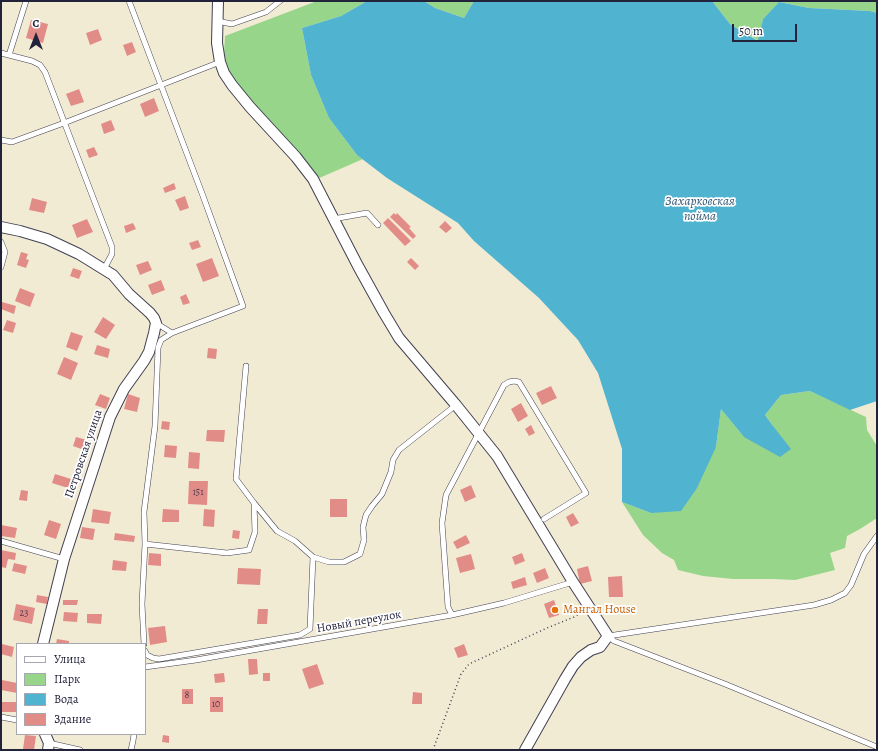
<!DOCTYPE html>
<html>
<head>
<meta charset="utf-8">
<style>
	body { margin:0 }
	#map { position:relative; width:878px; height:751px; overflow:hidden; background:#f2ebd4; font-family:Alegreya,serif }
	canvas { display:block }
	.frame { position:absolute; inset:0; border:2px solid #22223b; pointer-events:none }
	.legend { position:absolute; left:16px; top:643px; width:130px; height:92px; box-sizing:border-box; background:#fff; border:1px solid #a7a7b1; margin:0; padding:5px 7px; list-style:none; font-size:12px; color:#22223b }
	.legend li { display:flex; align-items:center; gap:8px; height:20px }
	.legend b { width:20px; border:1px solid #a7a7b1 }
	.north { position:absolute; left:16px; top:16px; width:40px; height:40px; -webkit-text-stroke:3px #fff; paint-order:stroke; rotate:0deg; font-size:11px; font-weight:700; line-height:16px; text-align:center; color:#22223b }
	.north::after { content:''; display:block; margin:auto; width:14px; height:18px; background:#22223b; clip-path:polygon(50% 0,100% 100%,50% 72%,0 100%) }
	.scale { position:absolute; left:732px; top:24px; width:65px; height:18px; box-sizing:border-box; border:2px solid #22223b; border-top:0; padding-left:5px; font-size:12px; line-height:14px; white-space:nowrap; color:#22223b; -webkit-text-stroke:3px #fff; paint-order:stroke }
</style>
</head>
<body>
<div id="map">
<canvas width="878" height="751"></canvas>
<div class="frame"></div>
<ul class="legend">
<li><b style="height:5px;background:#fff"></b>Улица</li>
<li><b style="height:11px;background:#97d58a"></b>Парк</li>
<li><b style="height:11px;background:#50b3cf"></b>Вода</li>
<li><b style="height:11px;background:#e28c88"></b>Здание</li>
</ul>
<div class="north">С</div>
<div class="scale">50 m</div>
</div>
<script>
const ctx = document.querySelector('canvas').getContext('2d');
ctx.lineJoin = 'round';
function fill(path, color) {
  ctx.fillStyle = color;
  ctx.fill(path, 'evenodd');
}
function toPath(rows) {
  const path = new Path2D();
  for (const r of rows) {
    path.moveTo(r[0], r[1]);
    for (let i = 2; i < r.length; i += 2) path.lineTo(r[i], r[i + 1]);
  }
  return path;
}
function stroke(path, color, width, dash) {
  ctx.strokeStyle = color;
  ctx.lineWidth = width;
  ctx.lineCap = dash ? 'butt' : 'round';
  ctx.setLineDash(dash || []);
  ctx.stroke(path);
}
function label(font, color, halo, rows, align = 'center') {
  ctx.font = font + ' Alegreya,serif';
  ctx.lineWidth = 3.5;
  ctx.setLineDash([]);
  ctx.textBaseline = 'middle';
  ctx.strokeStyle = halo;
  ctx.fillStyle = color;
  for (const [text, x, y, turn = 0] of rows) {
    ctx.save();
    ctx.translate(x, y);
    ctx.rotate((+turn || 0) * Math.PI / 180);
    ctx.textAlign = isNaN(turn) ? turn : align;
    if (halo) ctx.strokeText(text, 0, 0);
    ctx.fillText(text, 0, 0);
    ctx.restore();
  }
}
const green = toPath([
	[317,1,367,1,341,16,302,28,311,75,329,118,357,155,363,159,317,179,249,101,229,73,224,54,225,36],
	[424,1,474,1,464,18,435,8],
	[712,1,877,1,877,13,870,11,809,8,779,2,763,19,759,41,730,24],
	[810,391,866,417,867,430,877,446,877,518,860,529,847,536,845,548,830,553,835,570,795,580,773,579,733,579,703,576,678,570,674,560,662,553,643,535,622,502,651,513,716,447,721,409,744,437,773,426,765,415,781,395]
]);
const water = toPath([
	[367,1,424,1,435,8,464,18,474,1,712,1,730,24,758,41,763,19,779,2,809,8,870,11,877,13,877,401,850,410,810,391,781,395,765,415,773,426,791,449,780,457,744,437,721,409,716,447,697,488,681,511,651,513,622,502,622,449,598,373,578,340,539,298,474,241,458,223,387,178,357,155,329,118,311,75,302,28,341,16]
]);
const building = toPath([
	[31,20,48,24,43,43,26,38],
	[98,29,102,40,90,45,86,33],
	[132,42,136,52,127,56,123,45],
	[79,89,84,102,71,106,66,94],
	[154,98,159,111,145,117,140,104],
	[111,120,115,130,104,134,101,124],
	[94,147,98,155,89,158,86,150],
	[174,183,176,189,165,193,163,188],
	[185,196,189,208,180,211,175,200],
	[32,198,47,202,44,213,29,210],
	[394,213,396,215,397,213,411,227,409,228,416,236,413,239,390,217],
	[388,218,411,241,405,246,383,223],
	[87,219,93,232,77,238,72,225],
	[445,221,452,228,446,233,439,227],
	[133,223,136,229,126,233,124,226],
	[198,240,201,247,192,250,189,243],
	[21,252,28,254,26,259,29,260,26,268,17,265],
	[212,258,219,276,203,282,196,264],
	[411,258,419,266,415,270,407,262],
	[148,261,152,270,140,275,136,265],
	[73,268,82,271,79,279,70,276],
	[161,280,165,290,152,295,148,285],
	[20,288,35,294,30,307,15,301],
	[186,294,190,303,183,305,180,297],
	[2,302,16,306,14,314,1,309],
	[103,317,115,325,106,339,94,332],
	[7,320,16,323,13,333,3,330],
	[71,332,83,336,77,351,66,347],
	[97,345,110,349,108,358,94,354],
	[208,348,217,349,216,359,207,358],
	[64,357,78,363,71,380,57,374],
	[551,386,557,398,542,405,536,393],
	[100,394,110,398,106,409,95,405],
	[128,394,140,398,137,412,124,409],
	[521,403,528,416,518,422,511,409],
	[162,421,170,422,169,430,161,429],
	[531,425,535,433,529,436,525,429],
	[207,430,225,430,224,442,206,441],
	[76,437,87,440,84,450,73,446],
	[165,445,177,446,176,458,164,457],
	[189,452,200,453,199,469,188,468],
	[55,474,71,479,68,488,52,483],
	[189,481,208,481,207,505,188,504],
	[471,485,476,497,465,502,460,490],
	[21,490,28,491,27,501,19,500],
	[330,499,347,499,347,517,330,517],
	[93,509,111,512,109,524,91,522],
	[163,509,179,510,179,522,162,522],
	[204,509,215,510,214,527,203,526],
	[573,513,579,523,571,527,566,517],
	[49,520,61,524,56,539,44,535],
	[1,525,17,528,15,538,1,536],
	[82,527,95,529,93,540,80,538],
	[233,530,240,531,239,539,232,538],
	[115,533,135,536,134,542,114,540],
	[466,535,470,543,457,549,453,542],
	[1,550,16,553,15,560,8,559,6,568,1,567],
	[149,553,161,554,161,566,148,565],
	[522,553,525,561,515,565,512,557],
	[471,554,475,569,460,573,456,558],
	[113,560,127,562,126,571,112,570],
	[14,563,27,566,25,574,12,571],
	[588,566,592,581,580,584,577,569],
	[238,568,261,569,260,585,237,584],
	[545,568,549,578,537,583,533,573],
	[622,576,623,597,609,597,608,577],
	[525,577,527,585,513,589,511,582],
	[37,595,48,597,47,604,36,602],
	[63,600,78,600,77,605,63,605],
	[554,600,559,615,549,618,544,604],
	[16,604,35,608,32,624,13,620],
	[258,609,268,609,267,624,257,624],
	[64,612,78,613,77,622,63,621],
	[87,614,102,614,101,624,87,623],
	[165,626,167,642,150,645,148,628],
	[57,639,69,641,69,644,56,644],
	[2,644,14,647,12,657,1,654],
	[464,644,468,655,458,658,454,648],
	[248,659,257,659,258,674,249,675],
	[317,664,324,684,309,689,302,669],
	[224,673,225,682,215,683,214,674],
	[263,673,270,673,270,681,263,681],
	[2,680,17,683,17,693,1,690],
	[182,689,193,689,193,704,182,704],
	[413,692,422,693,422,704,412,704],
	[210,697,223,697,223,712,210,712],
	[1,702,17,702,17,712,1,712],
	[25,735,36,736,34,750,23,749],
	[163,735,169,736,169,743,162,742]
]);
const path = toPath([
	[433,750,461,674,469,664,547,628,574,617,582,612]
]);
const service = toPath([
	[129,1,203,196,243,306,172,333,161,340,158,348,155,426,144,512,145,544,142,604,144,644],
	[218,19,222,22,232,24,266,12,280,1],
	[1,53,32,61,40,65,45,72,112,247,112,254,104,269],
	[9,55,26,1],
	[1,140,12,142,64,123,220,62],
	[333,219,367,213,378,225],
	[1,242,5,252,1,267],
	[156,323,172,333],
	[246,366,236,479,254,503,277,531,295,541,313,557],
	[1,541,64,559],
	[145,544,227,553,249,550,255,532,254,503],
	[452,615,448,607,442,523,446,495,504,385,509,382,514,381,519,382,586,493,544,519],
	[608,636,814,605,831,600,845,593,851,585,864,554,877,536],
	[608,636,614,641,725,684,877,747],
	[145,651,147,655,153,658,159,659,300,635,310,629,313,557,329,562,344,562,360,554,364,540,363,527,366,515,372,506,382,494,391,472,393,460,399,450,456,405],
	[145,667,196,660,452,615,504,603,573,582],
	[1,717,17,720],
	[49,743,80,750],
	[131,750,133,741,134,734]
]);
const minor = toPath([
	[218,1,217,43,220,62,224,73,232,85,250,107,296,157,313,179,358,266,384,313,399,338,456,405,497,456,573,582,608,636,600,647,591,650,581,657,573,666,565,679,525,750],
	[1,227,20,231,47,239,79,254,113,275,129,294,150,313,154,318,156,323,154,333,149,352,144,361,124,389,110,417,64,559,43,644],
	[45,734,49,743,48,750]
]);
const markers = [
	[555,610,4,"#e8710a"]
];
const numberNames = [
	["151",198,493],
	["23",24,614],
	["8",187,696],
	["10",216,705]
];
const streetNames = [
	["Петровская улица",84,454,-71],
	["Новый переулок",359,622,-10]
];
const foodNames = [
	["Мангал House",563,610]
];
const waterNames = [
	["Захарковская",700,202],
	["пойма",700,217]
];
fill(green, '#97d58a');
fill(water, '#50b3cf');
fill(building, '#e28c88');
stroke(service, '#414052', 6);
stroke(minor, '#414052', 12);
stroke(path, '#414052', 1.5, [1, 3]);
stroke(service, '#fff', 5);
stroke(minor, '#fff', 10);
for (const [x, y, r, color] of markers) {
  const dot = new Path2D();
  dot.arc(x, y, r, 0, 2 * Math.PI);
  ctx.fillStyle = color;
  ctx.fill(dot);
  stroke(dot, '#fff', 1.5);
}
label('10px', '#523c4e', null, numberNames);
label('12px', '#22223b', '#fff', streetNames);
label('12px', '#c56008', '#fff', foodNames, 'left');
label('italic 13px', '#345c76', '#fff', waterNames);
</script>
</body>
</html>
